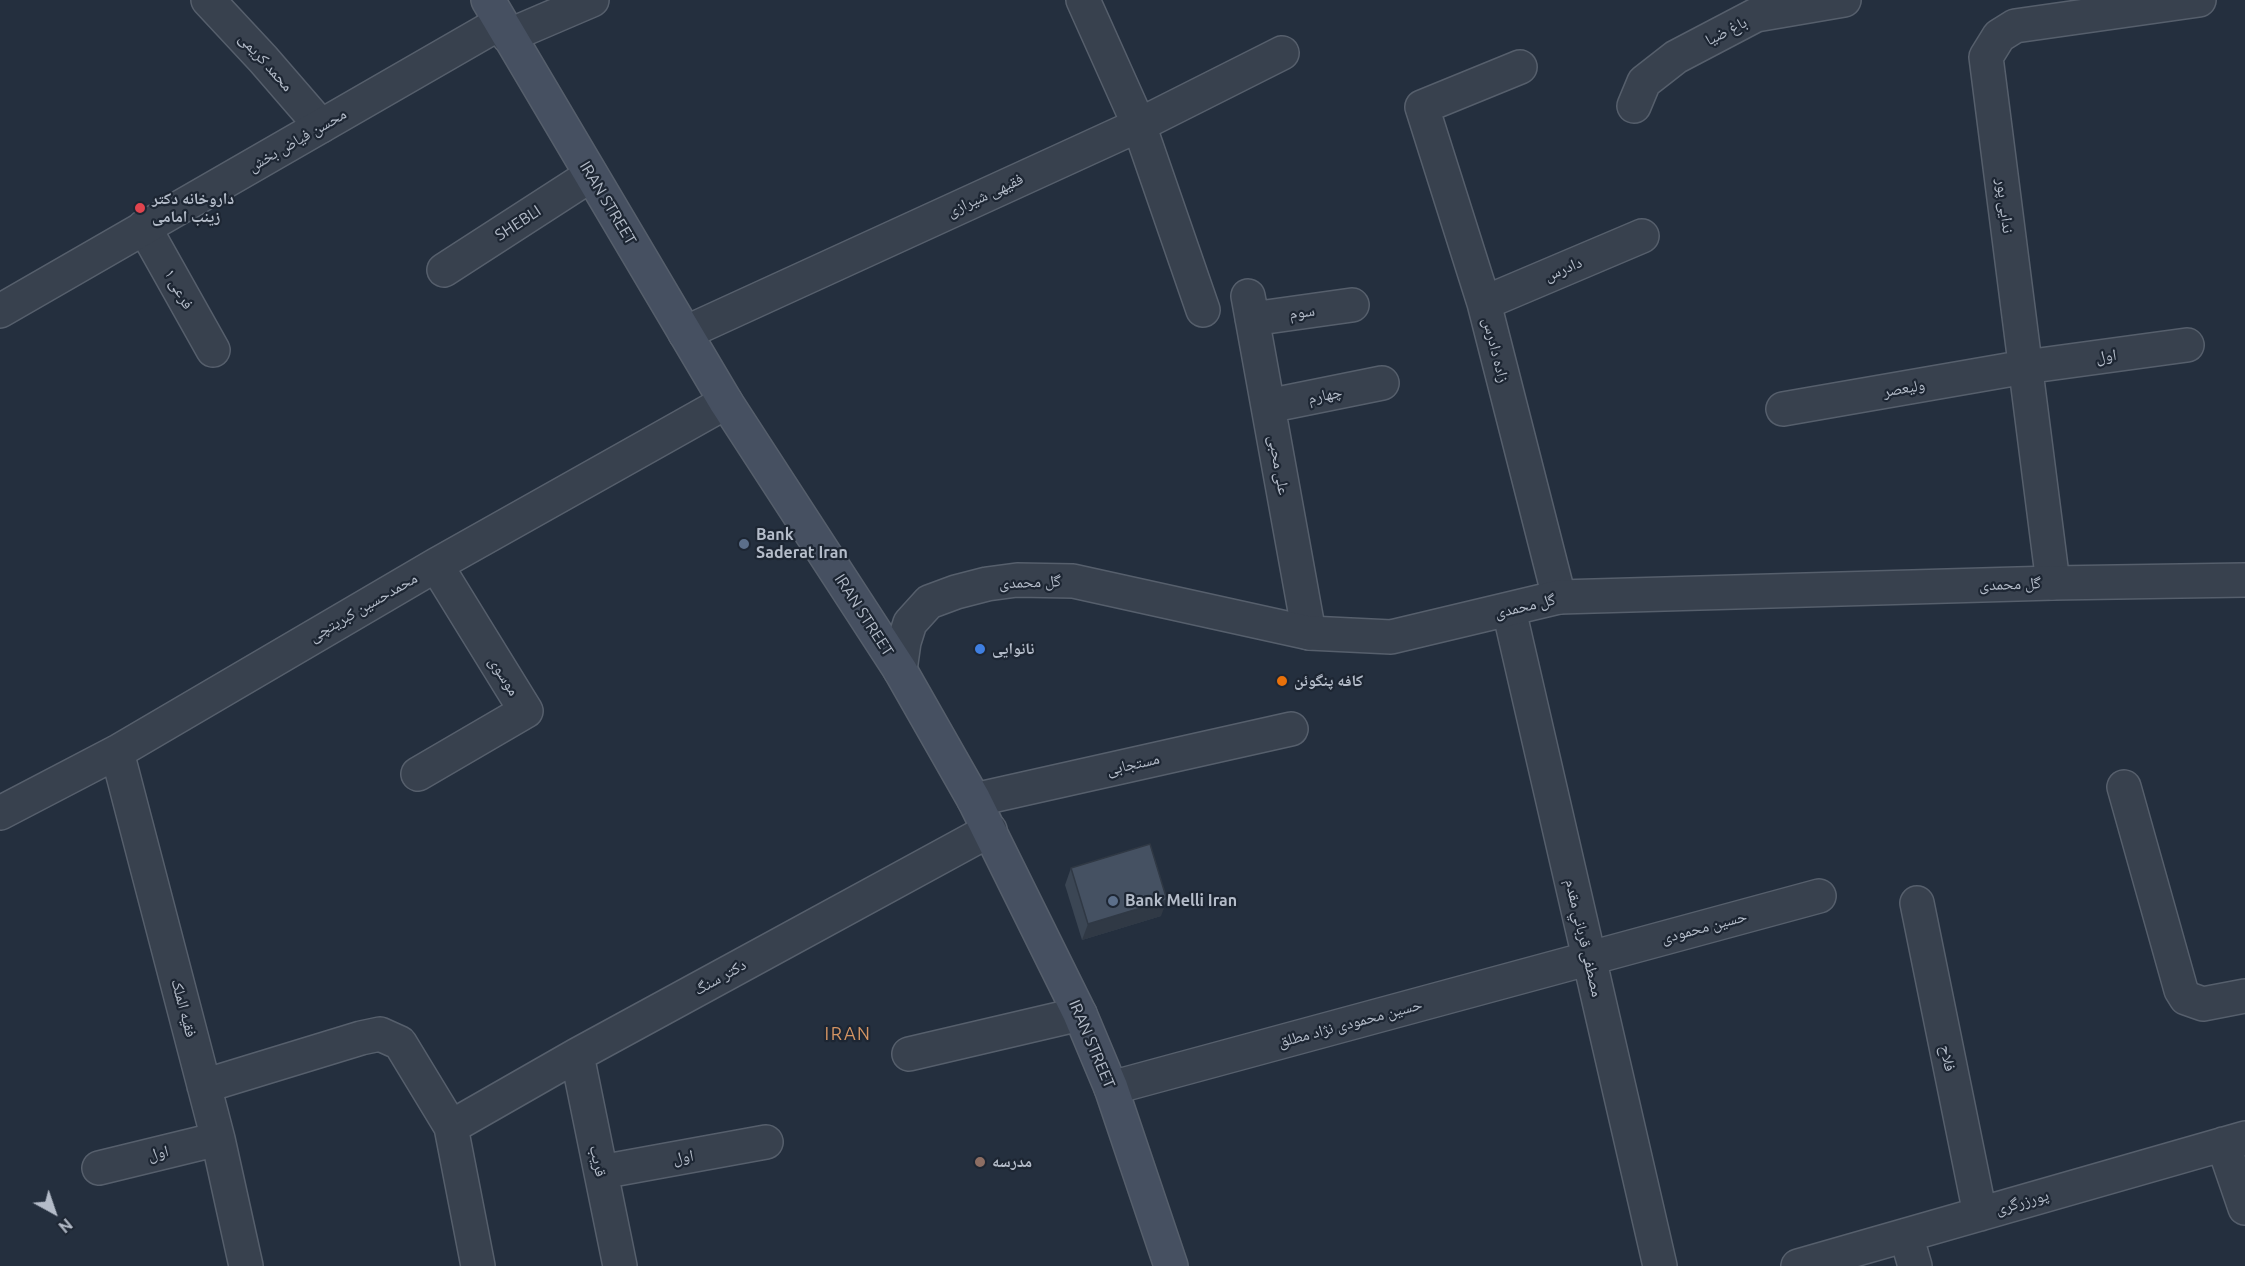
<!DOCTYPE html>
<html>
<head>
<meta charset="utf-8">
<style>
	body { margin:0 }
	#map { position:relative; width:2245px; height:1266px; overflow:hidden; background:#242f3e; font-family:Ubuntu,sans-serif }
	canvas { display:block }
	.north { position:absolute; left:24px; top:1182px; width:60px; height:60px; -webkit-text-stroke:4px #1d2633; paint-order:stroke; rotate:140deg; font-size:16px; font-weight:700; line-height:24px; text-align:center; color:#b4bcc9 }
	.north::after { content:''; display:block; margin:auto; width:21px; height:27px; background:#b4bcc9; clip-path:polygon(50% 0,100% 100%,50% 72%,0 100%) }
</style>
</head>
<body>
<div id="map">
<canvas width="2245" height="1266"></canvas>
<div class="north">N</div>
</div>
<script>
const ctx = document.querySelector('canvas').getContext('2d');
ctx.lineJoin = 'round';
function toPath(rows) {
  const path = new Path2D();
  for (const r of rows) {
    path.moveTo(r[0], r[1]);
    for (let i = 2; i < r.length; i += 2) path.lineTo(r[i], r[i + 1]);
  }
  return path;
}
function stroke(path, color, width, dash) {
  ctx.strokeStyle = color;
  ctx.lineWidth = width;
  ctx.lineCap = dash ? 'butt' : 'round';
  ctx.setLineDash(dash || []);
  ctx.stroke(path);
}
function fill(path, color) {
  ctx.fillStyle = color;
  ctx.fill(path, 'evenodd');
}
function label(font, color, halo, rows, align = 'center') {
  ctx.font = font + ' Ubuntu,"Noto Naskh Arabic",sans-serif';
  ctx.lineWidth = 4.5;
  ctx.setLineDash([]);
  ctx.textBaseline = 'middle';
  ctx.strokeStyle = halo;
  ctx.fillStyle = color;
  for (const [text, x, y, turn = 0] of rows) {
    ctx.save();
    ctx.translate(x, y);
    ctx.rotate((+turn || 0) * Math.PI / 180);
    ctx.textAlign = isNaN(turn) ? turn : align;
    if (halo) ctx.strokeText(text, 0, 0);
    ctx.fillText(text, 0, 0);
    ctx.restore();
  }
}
const minor = toPath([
	[208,0,263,59,321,126],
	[1083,0,1139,125,1203,310],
	[508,36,592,0],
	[1520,67,1422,107,1484,303,1559,597],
	[1634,106,1644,82,1676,57,1756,15,1844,0],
	[144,227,213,350],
	[444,270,591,175],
	[1248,296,1309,633],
	[1484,303,1642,236],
	[1252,319,1352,305],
	[685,333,1139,125,1282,53],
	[1268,406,1382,383],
	[1783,409,2025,367,2187,345],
	[2053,583,1986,57,1999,36,2015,26,2199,0],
	[1509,610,1660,1266],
	[117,752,218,1139,246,1266],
	[418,774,526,711,436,565],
	[2124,787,2181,990,2186,998,2203,1004,2245,996],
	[974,800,1291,729],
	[0,813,117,752,436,565,726,402],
	[1917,903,1980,1214],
	[909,1054,1080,1014],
	[577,1055,620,1266],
	[204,1086,361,1038,380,1034,400,1043,451,1127,478,1266],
	[1111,1088,1819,896],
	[451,1127,577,1055,990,830],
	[2223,1144,2245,1208],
	[99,1168,218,1139],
	[601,1172,766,1142],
	[1906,1235,1915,1266],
	[1798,1266,2245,1138]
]);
const tertiary = toPath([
	[0,311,500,23],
	[900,670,904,642,910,623,929,602,956,592,987,584,1017,580,1073,581,1309,633,1391,637,1559,597,2053,583,2245,580]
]);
const secondary = toPath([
	[488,0,726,402,900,670,974,800,1080,1014,1111,1088,1171,1266]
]);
const wall = toPath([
	[1071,868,1161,916,1082,940,1065,885]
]);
const shadedWall = toPath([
	[1167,900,1161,916,1082,940,1088,924]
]);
const building = toPath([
	[1150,844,1167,900,1088,924,1071,868,1150,844]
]);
const markers = [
	[140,208,6,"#e0444e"],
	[744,544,6,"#5c6f8a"],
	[980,649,6,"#3f7fe0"],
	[1282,681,6,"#e8710a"],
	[1113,901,6,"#5c6f8a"],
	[980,1162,6,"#8d6e63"]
];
const streetNames = [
	["باغ ضیا",1726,31,-27],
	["محمد کریمی",266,62,48],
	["محسن فیاض بخش",297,140,-30],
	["فقیهی شیرازی",985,195,-25],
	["IRAN STREET",608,203,59],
	["ندایی پور",2005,206,83],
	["SHEBLI",518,223,-33],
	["دادرس",1563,269,-23],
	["فرعی ۱",179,289,61],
	["سوم",1302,312,-8],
	["زاده دادرس",1496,350,76],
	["اول",2106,356,-8],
	["ولیعصر",1904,388,-10],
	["چهارم",1325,395,-12],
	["علی محبی",1279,465,80],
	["گل محمدی",1030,582,-2],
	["گل محمدی",2010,584,-2],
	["گل محمدی",1525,606,-13],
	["محمدحسین کبریتچی",363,607,-30],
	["IRAN STREET",864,615,57],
	["موسوی",504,676,58],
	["مستجابی",1133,764,-13],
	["حسین محمودی",1704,927,-15],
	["مصطفی قرباني مقدم",1584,938,77],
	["دکتر سنگ",720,977,-29],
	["فقیه الملک",184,1008,75],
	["حسین محمودی نژاد مطلق",1350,1023,-15],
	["IRAN STREET",1092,1044,67],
	["فلاح",1948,1058,79],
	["اول",158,1153,-14],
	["اول",683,1157,-10],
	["قریب",598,1161,78],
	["پورزرگری",2022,1202,-16]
];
const poiNames = [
	["داروخانه دکتر",152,199],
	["زینب امامی",152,217],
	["Bank",756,535],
	["Saderat Iran",756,553],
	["نانوایی",992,649],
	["کافه پنگوئن",1294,681],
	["Bank Melli Iran",1125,901],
	["مدرسه",992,1162]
];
const neighbourhoodNames = [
	["IRAN",848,1034]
];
stroke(minor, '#565f6c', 36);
stroke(tertiary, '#565f6c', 36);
stroke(secondary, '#565f6c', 36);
stroke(minor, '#38414e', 33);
stroke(tertiary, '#38414e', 33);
stroke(secondary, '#465061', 33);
fill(wall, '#3b4654');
fill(shadedWall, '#303945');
fill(building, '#455162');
stroke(building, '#303945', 1.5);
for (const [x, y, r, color] of markers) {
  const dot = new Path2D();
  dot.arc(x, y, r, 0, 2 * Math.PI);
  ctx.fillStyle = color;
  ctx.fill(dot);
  stroke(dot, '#1d2633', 2);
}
label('16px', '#b4bcc9', '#1d2633', streetNames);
label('bold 16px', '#b4bcc9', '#1d2633', poiNames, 'left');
ctx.letterSpacing = '1.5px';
label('18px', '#d59563', '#1d2633', neighbourhoodNames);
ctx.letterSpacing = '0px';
</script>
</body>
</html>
